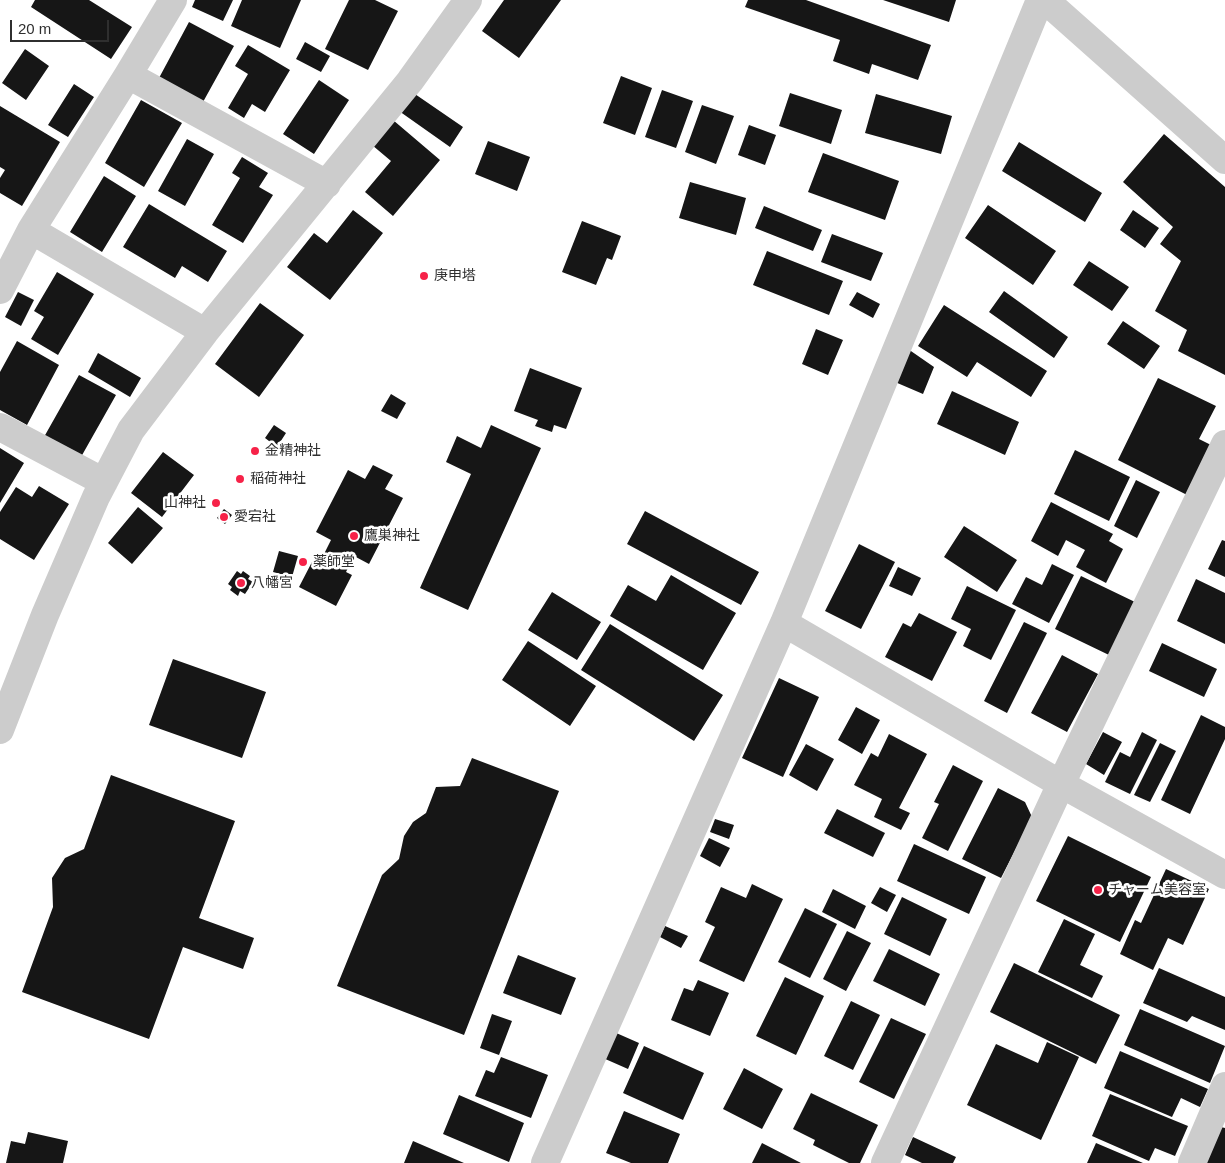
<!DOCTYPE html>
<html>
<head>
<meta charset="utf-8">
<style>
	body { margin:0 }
	#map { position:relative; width:1225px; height:1163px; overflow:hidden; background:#fff; font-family:Helvetica,sans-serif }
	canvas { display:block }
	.scale { position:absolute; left:10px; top:20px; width:99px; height:22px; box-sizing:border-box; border:2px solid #2f2f2f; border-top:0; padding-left:6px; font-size:15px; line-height:18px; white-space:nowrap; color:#2f2f2f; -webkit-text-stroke:4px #fff; paint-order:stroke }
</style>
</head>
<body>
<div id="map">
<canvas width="1225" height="1163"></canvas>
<div class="scale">20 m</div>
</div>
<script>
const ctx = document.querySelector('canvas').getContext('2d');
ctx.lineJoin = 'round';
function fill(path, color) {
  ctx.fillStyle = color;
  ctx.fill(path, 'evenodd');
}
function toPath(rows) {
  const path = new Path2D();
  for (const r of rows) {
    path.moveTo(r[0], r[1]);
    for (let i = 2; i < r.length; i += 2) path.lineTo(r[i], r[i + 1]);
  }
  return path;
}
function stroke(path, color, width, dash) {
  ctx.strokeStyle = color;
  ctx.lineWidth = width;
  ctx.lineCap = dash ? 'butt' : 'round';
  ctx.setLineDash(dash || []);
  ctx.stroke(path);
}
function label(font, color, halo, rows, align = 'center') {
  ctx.font = font + ' Helvetica,"Noto Sans JP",sans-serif';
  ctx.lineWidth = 5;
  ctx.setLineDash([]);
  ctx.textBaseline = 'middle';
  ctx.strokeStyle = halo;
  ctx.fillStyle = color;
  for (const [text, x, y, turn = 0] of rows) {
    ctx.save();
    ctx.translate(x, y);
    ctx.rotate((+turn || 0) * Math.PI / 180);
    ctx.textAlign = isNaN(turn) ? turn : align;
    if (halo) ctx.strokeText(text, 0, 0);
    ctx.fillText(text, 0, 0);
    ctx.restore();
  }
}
const building = toPath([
	[35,0,89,0,132,27,111,59,31,7],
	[195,0,233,0,223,21,192,7],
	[242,0,301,0,280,48,231,26],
	[349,0,375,0,398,11,368,70,325,49],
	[504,0,561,0,519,58,482,31],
	[748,0,806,0,931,45,918,80,872,64,869,74,833,61,840,40,745,7],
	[883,0,956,0,949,22],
	[189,22,234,46,203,102,159,78],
	[305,42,330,56,321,72,296,59],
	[248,45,290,70,265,112,252,104,244,118,228,108,248,74,235,66],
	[25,49,49,66,26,100,2,83],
	[621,76,652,88,635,135,603,123],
	[319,80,349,100,314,154,283,134],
	[74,84,94,97,68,137,48,125],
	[662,90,693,101,676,148,645,137],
	[412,92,463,127,450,147,399,111],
	[790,93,842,110,831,144,779,126],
	[876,94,952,116,941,154,865,133],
	[141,100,182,123,144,187,105,163],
	[702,105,734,116,716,164,685,152],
	[0,106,60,142,22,206,0,193,0,178,5,170,0,167],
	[393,120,440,160,393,216,365,192,391,161,372,145],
	[749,125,776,135,765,165,738,155],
	[1164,134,1225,187,1225,375,1178,351,1187,330,1155,311,1181,261,1160,244,1173,227,1123,182],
	[187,139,214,154,185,206,158,191],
	[488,141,530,157,517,191,475,174],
	[1019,142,1102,193,1085,222,1002,171],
	[823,153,899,181,885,220,808,192],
	[242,157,268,173,259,187,273,195,243,243,212,225,240,178,232,173],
	[104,176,136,196,102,252,70,232],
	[690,182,746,198,736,235,679,218],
	[149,204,227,251,208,282,182,266,175,278,123,247],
	[988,205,1056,251,1033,285,965,238],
	[764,206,822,230,813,251,755,228],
	[353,210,383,233,330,300,287,267,314,233,327,243],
	[1133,210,1159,228,1145,248,1120,230],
	[582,221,621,236,612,260,607,258,596,285,562,272],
	[832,234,883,253,871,281,821,262],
	[767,251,843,281,829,315,753,285],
	[1089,261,1129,287,1112,311,1073,285],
	[57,272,94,294,58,355,31,339,44,317,34,311],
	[1004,291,1068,337,1054,358,989,312],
	[18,292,34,300,21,326,5,317],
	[857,292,880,304,873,318,849,305],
	[260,303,304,335,259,397,215,364],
	[944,305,1047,371,1031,397,977,362,967,377,918,346],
	[1123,321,1160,346,1144,369,1107,344],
	[816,329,843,340,828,375,802,364],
	[17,341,59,365,27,425,0,410,0,372],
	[908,349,934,367,923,394,895,382],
	[98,353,141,378,130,397,88,372],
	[530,368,582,388,566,429,554,425,552,432,535,426,538,420,514,411],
	[79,375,116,395,81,457,44,437],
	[1158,378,1216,406,1199,439,1217,448,1193,498,1118,460],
	[952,391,1019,422,1005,455,937,424],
	[391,394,406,403,397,419,381,411],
	[274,425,286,433,277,447,265,438],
	[491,425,541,448,468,610,420,588,471,474,446,462,457,436,481,448],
	[0,448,24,463,0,503],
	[1075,450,1130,477,1109,521,1054,494],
	[163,452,194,475,162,517,131,493],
	[373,465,393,475,385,489,403,498,369,564,354,556,346,572,352,575,336,606,299,587,313,560,319,564,331,540,316,532,348,470,365,479],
	[1136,480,1160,492,1137,538,1114,526],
	[39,486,69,504,34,560,0,539,0,512,16,487,32,497],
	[1051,502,1113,534,1109,541,1123,549,1106,583,1076,567,1085,550,1066,540,1058,556,1031,541],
	[138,507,163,528,132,564,108,543],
	[224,509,232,515,225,524,217,518],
	[645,511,759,572,741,605,627,544],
	[964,526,1017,560,997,592,944,557],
	[1222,540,1225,541,1225,577,1208,569],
	[859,544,895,562,861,629,825,611],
	[279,551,298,556,292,577,273,572],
	[1052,564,1074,575,1049,623,1012,604,1026,577,1042,585],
	[898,567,921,578,912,596,889,586],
	[237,571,241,574,243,571,250,576,248,579,253,582,245,594,240,591,238,596,230,590,232,587,228,584],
	[671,575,736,613,703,670,610,616,628,585,656,601],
	[1081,576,1135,602,1109,655,1055,629],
	[1196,579,1225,593,1225,644,1177,621],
	[967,586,1016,610,991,660,963,646,971,629,951,619],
	[552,592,601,622,577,660,528,630],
	[919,613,957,632,932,681,885,657,903,623,911,627],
	[1024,622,1047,633,1007,713,984,701],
	[610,624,723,695,694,741,581,670],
	[528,641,596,686,570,726,502,680],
	[1162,643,1217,669,1204,697,1149,671],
	[1062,655,1098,674,1067,732,1031,713],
	[173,659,266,692,242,758,149,725],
	[779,678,819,697,783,777,742,758],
	[856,707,880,720,862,754,838,740],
	[1201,715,1225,727,1225,739,1190,814,1161,800],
	[1103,732,1122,742,1104,775,1086,764],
	[1142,732,1157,740,1130,794,1105,782,1120,752,1130,757],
	[889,734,927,754,899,808,910,813,901,830,874,817,882,799,854,785,871,753,878,757],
	[1160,743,1176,751,1150,802,1134,795],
	[806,744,834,759,817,791,789,775],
	[472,758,559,791,464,1035,337,986,382,875,399,859,404,836,413,822,426,813,436,787,460,786],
	[953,765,983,781,948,851,922,838,939,804,934,802],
	[111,775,235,821,199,918,254,938,243,969,183,947,149,1039,22,992,53,907,52,878,65,858,84,849],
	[998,788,1025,802,1032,817,1001,878,962,859],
	[837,809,885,833,873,857,824,833],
	[715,819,734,825,729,839,710,832],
	[1068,836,1151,877,1120,942,1036,901],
	[709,838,730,848,720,867,700,856],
	[914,844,986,877,969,914,897,881],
	[1166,869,1209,889,1183,945,1168,938,1153,970,1120,954,1135,920,1141,923],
	[752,884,783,899,744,982,699,961,715,927,705,922,721,887,746,898],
	[880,887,896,895,887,912,871,903],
	[833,889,866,906,855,929,822,912],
	[902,897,947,919,930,956,884,934],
	[805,908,837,924,810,978,778,962],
	[1064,919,1095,934,1080,965,1103,976,1092,998,1038,972],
	[665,926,688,936,681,948,660,937],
	[847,931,871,943,846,991,823,979],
	[889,949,940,974,925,1006,873,981],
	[518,955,576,978,561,1015,503,993],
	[1014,963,1120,1015,1096,1064,990,1012],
	[1159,968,1225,997,1225,1030,1192,1016,1187,1022,1143,1003],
	[785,977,824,996,796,1055,756,1036],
	[698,980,729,993,710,1036,671,1020,684,988,693,991],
	[851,1001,880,1015,853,1070,824,1056],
	[1140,1009,1225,1046,1210,1083,1124,1045],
	[492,1014,512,1021,499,1055,480,1048],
	[891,1018,926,1034,894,1099,859,1082],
	[614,1032,639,1043,628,1069,603,1058],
	[1047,1042,1079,1057,1041,1140,967,1105,996,1044,1038,1063],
	[644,1046,704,1073,683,1120,623,1093],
	[1120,1051,1208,1089,1200,1107,1181,1098,1172,1117,1104,1088],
	[501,1057,548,1075,531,1118,475,1096,486,1070,494,1073],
	[744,1068,783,1089,762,1129,723,1109],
	[811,1093,878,1125,860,1163,849,1163,813,1145,815,1140,793,1129],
	[1110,1094,1188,1126,1175,1156,1155,1148,1149,1161,1092,1136],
	[459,1095,524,1123,509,1162,443,1134],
	[624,1111,680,1134,668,1163,631,1163,606,1153],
	[1221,1127,1225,1128,1225,1163,1204,1163],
	[28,1132,68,1141,63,1163,6,1163,11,1141,25,1144],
	[913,1137,956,1157,953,1163,922,1163,905,1155],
	[413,1141,464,1163,404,1163],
	[762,1143,801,1163,752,1163],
	[1096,1143,1143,1163,1087,1163]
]);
const street = toPath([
	[173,0,128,75,31,230,205,332],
	[1045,0,1225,160],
	[128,75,327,184],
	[0,290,31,230],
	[0,427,104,482],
	[784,623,1061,784,1225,875],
	[0,730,45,615,96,497,131,430,205,332,410,81,468,0],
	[545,1163,784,623,1040,0],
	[885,1163,1061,784,1225,444],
	[1192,1163,1225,1086]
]);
const markers = [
	[424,276,5,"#f62248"],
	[255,451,5,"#f62248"],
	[240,479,5,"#f62248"],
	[216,503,5,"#f62248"],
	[224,517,5,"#f62248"],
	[354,536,5,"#f62248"],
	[303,562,5,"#f62248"],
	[241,583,5,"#f62248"],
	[1098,890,5,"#f62248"]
];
const poiNames = [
	["庚申塔",434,276],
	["金精神社",265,451],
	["稲荷神社",250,479],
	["山神社",206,503,"right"],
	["愛宕社",234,517],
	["鷹巣神社",364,536],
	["薬師堂",313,562],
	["八幡宮",251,583],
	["チャーム美容室",1108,890]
];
fill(building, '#161616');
stroke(street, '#ccc', 28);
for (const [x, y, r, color] of markers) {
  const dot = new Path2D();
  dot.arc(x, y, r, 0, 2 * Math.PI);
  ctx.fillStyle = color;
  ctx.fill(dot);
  stroke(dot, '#fff', 2);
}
label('14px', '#2f2f2f', '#fff', poiNames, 'left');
</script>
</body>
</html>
